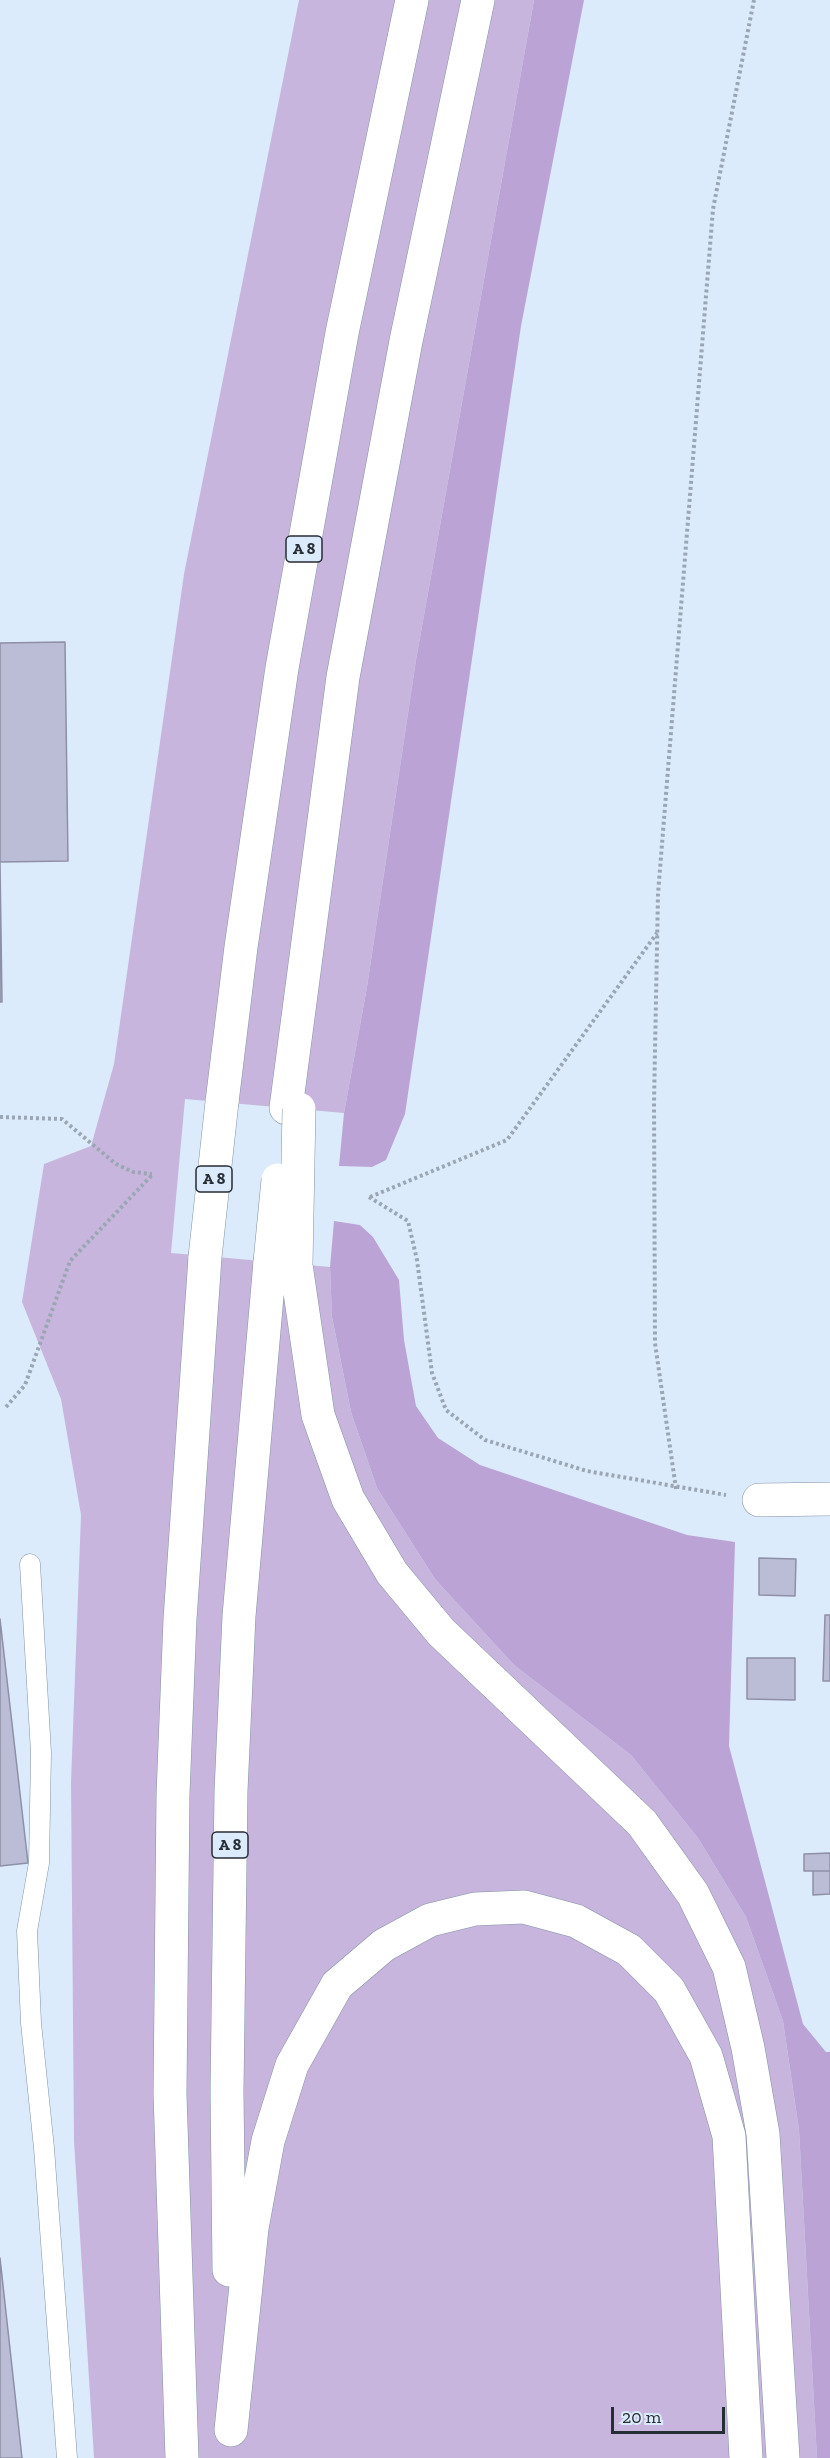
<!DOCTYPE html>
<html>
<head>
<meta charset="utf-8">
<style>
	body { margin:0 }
	#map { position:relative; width:830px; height:2458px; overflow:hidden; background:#dcebfb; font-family:"Zilla Slab",serif }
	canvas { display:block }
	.scale { position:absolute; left:611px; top:2407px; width:114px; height:27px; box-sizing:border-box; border:3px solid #272d35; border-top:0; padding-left:8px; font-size:18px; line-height:21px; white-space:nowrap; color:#272d35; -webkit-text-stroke:4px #dcebfb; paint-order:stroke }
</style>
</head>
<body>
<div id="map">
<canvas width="830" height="2458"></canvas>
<div class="scale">20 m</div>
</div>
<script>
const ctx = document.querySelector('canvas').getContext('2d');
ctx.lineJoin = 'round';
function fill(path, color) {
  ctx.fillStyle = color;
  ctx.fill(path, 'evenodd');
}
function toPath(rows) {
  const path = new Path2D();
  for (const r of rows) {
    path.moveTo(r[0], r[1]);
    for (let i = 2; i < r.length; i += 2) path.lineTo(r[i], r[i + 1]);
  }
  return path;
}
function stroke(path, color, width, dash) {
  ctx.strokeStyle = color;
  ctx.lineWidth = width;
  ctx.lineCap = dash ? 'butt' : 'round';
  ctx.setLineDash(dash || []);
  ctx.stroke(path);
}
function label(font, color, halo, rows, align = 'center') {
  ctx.font = font + ' "Zilla Slab",serif';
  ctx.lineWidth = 4.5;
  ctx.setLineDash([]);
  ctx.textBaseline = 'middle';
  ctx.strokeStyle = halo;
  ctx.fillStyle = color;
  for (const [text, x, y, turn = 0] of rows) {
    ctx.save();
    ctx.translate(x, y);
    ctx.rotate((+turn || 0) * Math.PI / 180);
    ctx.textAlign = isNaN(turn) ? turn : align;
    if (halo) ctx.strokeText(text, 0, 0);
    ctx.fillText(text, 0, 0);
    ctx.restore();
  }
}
const green = toPath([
	[299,0,534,0,416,660,367,987,344,1113,185,1099,171,1253,330,1267,332,1317,351,1412,377,1488,435,1579,514,1665,631,1755,698,1838,746,1917,783,2021,799,2130,817,2458,94,2458,74,2141,71,1782,81,1515,61,1399,22,1302,44,1164,91,1146,114,1064,184,574]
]);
const forest = toPath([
	[534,0,584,0,521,326,405,1114,386,1160,372,1167,339,1166,344,1113,367,987,416,660],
	[334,1221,360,1225,373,1237,399,1280,404,1340,416,1406,438,1438,480,1465,687,1535,735,1542,729,1746,803,2024,826,2052,830,2052,830,2458,817,2458,799,2130,783,2021,746,1917,698,1838,631,1755,514,1665,435,1579,377,1488,351,1412,332,1317,330,1267]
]);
const building = toPath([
	[65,642,68,861,0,862,0,643,65,642],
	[0,863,2,1002,0,1002,0,863],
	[759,1558,796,1559,795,1596,759,1595,759,1558],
	[825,1615,830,1615,830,1681,823,1681,825,1615],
	[0,1619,28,1863,0,1866,0,1619],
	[747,1658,795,1658,795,1700,747,1699,747,1658],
	[830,1853,830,1871,804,1871,804,1854,830,1853],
	[813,1871,830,1871,830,1894,813,1895,813,1871],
	[0,2258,22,2458,0,2458,0,2258]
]);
const path = toPath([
	[0,1117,62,1119,116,1164,133,1172,152,1174],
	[369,1197,408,1221,417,1260,432,1373,446,1410,485,1440,587,1471,726,1495],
	[370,1197,507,1140,657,933],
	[6,1407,25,1385,70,1261,153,1174],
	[676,1489,655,1343,654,1103,658,894,713,209,754,0]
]);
const lane = toPath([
	[30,1564,41,1753,39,1863,27,1931,31,2023,44,2148,67,2458]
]);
const street = toPath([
	[759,1500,830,1499]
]);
const highway = toPath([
	[222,1102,241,947,282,668,342,333,412,0],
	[286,1108,343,677,406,341,478,0],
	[296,1265,318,1415,348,1499,392,1573,441,1632,642,1823,693,1894,729,1967,748,2048,763,2134,783,2458],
	[229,2270,227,2091,231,1791,239,1616,270,1262],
	[231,2430,252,2228,268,2141,292,2065,337,1985,384,1945,430,1920,475,1909,524,1907,576,1921,629,1950,669,1990,706,2056,729,2136,746,2458],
	[182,2458,170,2094,173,1794,180,1619,205,1257]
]);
const highwayBridge = toPath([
	[205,1257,222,1102],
	[270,1262,278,1180],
	[296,1265,299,1109]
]);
const shields = [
	[304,549,36],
	[214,1179,36],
	[230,1845,36]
];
const shieldNames = [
	["A 8",304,549],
	["A 8",214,1179],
	["A 8",230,1845]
];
fill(green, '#c8b5dd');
fill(forest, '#bba3d6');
fill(building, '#babdd5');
stroke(building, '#8d90a7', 1.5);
stroke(lane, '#8292a5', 21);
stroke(street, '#8292a5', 34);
stroke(highway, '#8292a5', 34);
stroke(path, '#9aa6b3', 4, [3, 3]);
stroke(lane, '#fff', 20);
stroke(street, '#fff', 33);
stroke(highway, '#fff', 33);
stroke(highwayBridge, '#8292a5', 34, []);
stroke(highwayBridge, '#fff', 33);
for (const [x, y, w] of shields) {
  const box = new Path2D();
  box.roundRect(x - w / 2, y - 13, w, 26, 4.5);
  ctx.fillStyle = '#dcebfb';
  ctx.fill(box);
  stroke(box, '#272d35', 1.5);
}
label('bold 16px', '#272d35', null, shieldNames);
</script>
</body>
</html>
